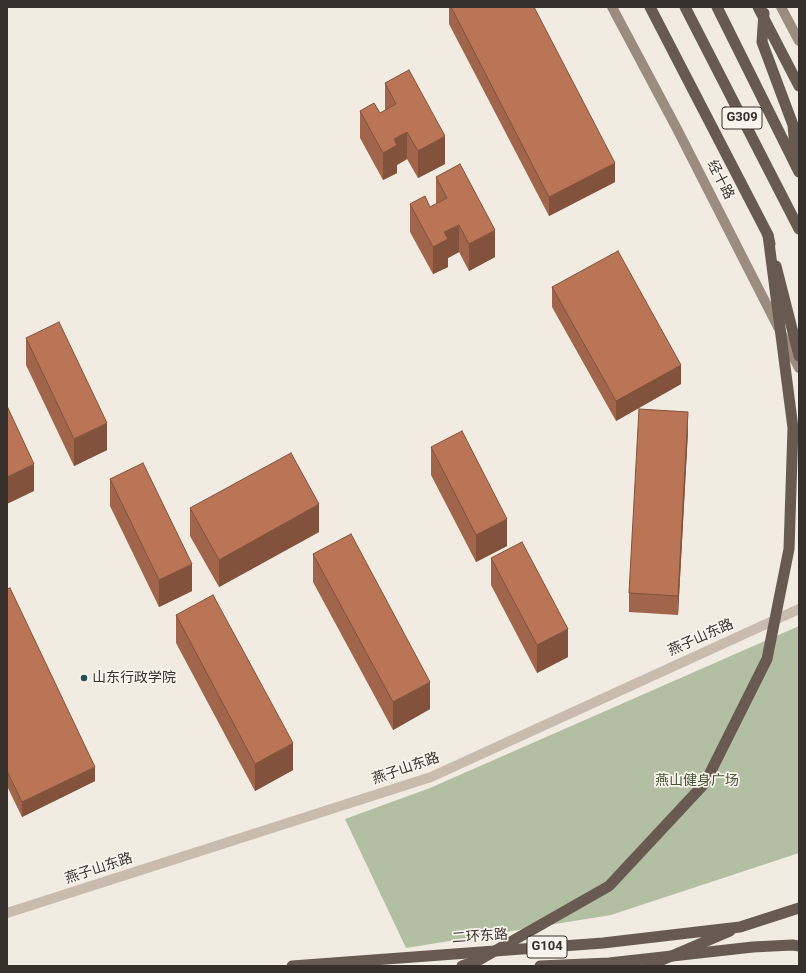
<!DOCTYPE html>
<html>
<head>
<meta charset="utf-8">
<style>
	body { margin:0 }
	#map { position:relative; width:806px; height:973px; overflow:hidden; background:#f1ebe1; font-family:Roboto,sans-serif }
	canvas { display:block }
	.frame { position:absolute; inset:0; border:8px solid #38302c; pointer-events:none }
</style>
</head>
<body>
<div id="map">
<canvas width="806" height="973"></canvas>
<div class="frame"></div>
</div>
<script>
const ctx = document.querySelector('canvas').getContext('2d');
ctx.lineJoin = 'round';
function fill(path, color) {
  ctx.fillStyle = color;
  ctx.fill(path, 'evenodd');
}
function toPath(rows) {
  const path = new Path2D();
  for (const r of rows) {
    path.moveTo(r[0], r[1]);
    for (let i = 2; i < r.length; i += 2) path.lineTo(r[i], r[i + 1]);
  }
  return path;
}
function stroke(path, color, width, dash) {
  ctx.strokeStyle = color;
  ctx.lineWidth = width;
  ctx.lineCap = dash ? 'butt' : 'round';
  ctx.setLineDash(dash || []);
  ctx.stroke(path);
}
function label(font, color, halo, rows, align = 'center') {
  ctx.font = font + ' Roboto,"Noto Sans SC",sans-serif';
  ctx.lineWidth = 3.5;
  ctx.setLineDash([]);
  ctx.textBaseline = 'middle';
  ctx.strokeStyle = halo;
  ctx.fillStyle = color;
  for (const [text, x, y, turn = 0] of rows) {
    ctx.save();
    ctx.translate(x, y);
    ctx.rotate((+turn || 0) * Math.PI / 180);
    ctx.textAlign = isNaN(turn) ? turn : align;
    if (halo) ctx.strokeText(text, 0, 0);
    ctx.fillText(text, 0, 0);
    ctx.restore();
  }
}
const green = toPath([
	[799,626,799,853,611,915,406,948,345,819,430,788]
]);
const minor = toPath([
	[7,913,431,777,799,609]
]);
const secondary = toPath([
	[612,7,676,127,799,368],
	[781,7,799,41]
]);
const trunk = toPath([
	[650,7,768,235,770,244],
	[685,7,799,229],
	[717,7,799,172],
	[764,13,762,42,793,125,796,160],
	[776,266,799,356],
	[292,966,603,943,740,927,799,908],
	[648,966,730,931]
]);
const trunkBridge = toPath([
	[758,7,799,86],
	[462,966,479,960,609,886,705,783,767,659,789,549,793,428,768,235],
	[540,966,609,963,753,947,792,945,799,946]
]);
const wall = toPath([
	[449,7,534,7,615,182,549,216,449,24],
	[385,83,445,164,418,178,407,159,397,165,397,173,383,180,360,138,360,111,380,113,385,111],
	[436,177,495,257,469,271,459,252,448,258,448,267,433,274,410,232,410,204,430,207,436,204],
	[552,287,681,384,616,421,552,307],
	[26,338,107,450,74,466,26,365],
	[688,431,678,615,629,612,629,593],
	[431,447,507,546,476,562,431,475],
	[110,479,192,591,159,607,110,506],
	[190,508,319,532,219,587,190,536],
	[313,554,430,709,393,730,313,582],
	[491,558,568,657,537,673,491,585],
	[7,589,95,781,22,817,7,786],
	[176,615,293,770,255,791,176,643]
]);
const shadedWall = toPath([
	[407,132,407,159,397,165,397,173,383,180,383,153,394,139],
	[445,136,445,164,418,178,418,151],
	[615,163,615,182,549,216,549,197],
	[459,225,459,252,448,258,448,267,433,274,433,247,444,232],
	[495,230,495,257,469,271,469,244],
	[681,365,681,384,616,421,616,401],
	[688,412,688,431,678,615,678,596],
	[107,423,107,450,74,466,74,439],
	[34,464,34,491,7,504,7,477],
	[319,504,319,532,219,587,219,560],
	[507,519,507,546,476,562,476,535],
	[192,564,192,591,159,607,159,580],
	[568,629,568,657,537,673,537,645],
	[430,682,430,709,393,730,393,702],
	[293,743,293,770,255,791,255,764],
	[95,767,95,781,22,817,22,802]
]);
const building = toPath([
	[451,7,534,7,615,163,549,197,451,7],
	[409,70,445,136,418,151,407,132,394,139,397,145,383,153,360,111,374,103,380,113,396,104,385,83,409,70],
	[460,164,495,230,469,244,459,225,444,232,448,239,433,247,410,204,425,196,430,207,447,198,436,177,460,164],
	[618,251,681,365,616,401,552,287,618,251],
	[59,322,107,423,74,439,26,338,59,322],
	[7,406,34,464,7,477,7,406],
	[639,409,688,412,678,596,629,593,639,409],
	[462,431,507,519,476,535,431,447,462,431],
	[291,453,319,504,219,560,190,508,291,453],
	[143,463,192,564,159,580,110,479,143,463],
	[351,534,430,682,393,702,313,554,351,534],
	[522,542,568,629,537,645,491,558,522,542],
	[10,588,95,767,22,802,7,771,7,589,10,588],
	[213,595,293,743,255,764,176,615,213,595]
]);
const markers = [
	[84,678,4,"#254f56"]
];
const shields = [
	[742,118,40],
	[547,947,40]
];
const shieldNames = [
	["G309",742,118],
	["G104",547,947]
];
const streetNames = [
	["经十路",720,180,63],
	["燕子山东路",701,638,-24],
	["燕子山东路",406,769,-19],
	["燕子山东路",99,869,-18],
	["二环东路",480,937,-4]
];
const poiNames = [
	["山东行政学院",92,678]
];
const parkNames = [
	["燕山健身广场",697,781]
];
fill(green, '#b3bfa2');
stroke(minor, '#c9bcae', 10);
stroke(secondary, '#9c8c7f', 10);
stroke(trunk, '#685a51', 11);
stroke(trunkBridge, '#685a51', 11);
fill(wall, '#a0654a');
fill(shadedWall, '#82523c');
fill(building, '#ba7556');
stroke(building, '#82523c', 1);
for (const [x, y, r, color] of markers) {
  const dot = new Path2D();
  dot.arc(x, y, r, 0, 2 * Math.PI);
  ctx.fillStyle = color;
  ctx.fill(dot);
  stroke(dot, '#f9f4ed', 1.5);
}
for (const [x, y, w] of shields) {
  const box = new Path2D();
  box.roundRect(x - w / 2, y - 11, w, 22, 3);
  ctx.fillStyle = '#f9f4ed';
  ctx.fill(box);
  stroke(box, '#38302c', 1);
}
label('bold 13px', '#38302c', null, shieldNames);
label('14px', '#38302c', '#f9f4ed', streetNames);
label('14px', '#38302c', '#f9f4ed', poiNames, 'left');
label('14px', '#455432', '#f9f4ed', parkNames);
</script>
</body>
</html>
